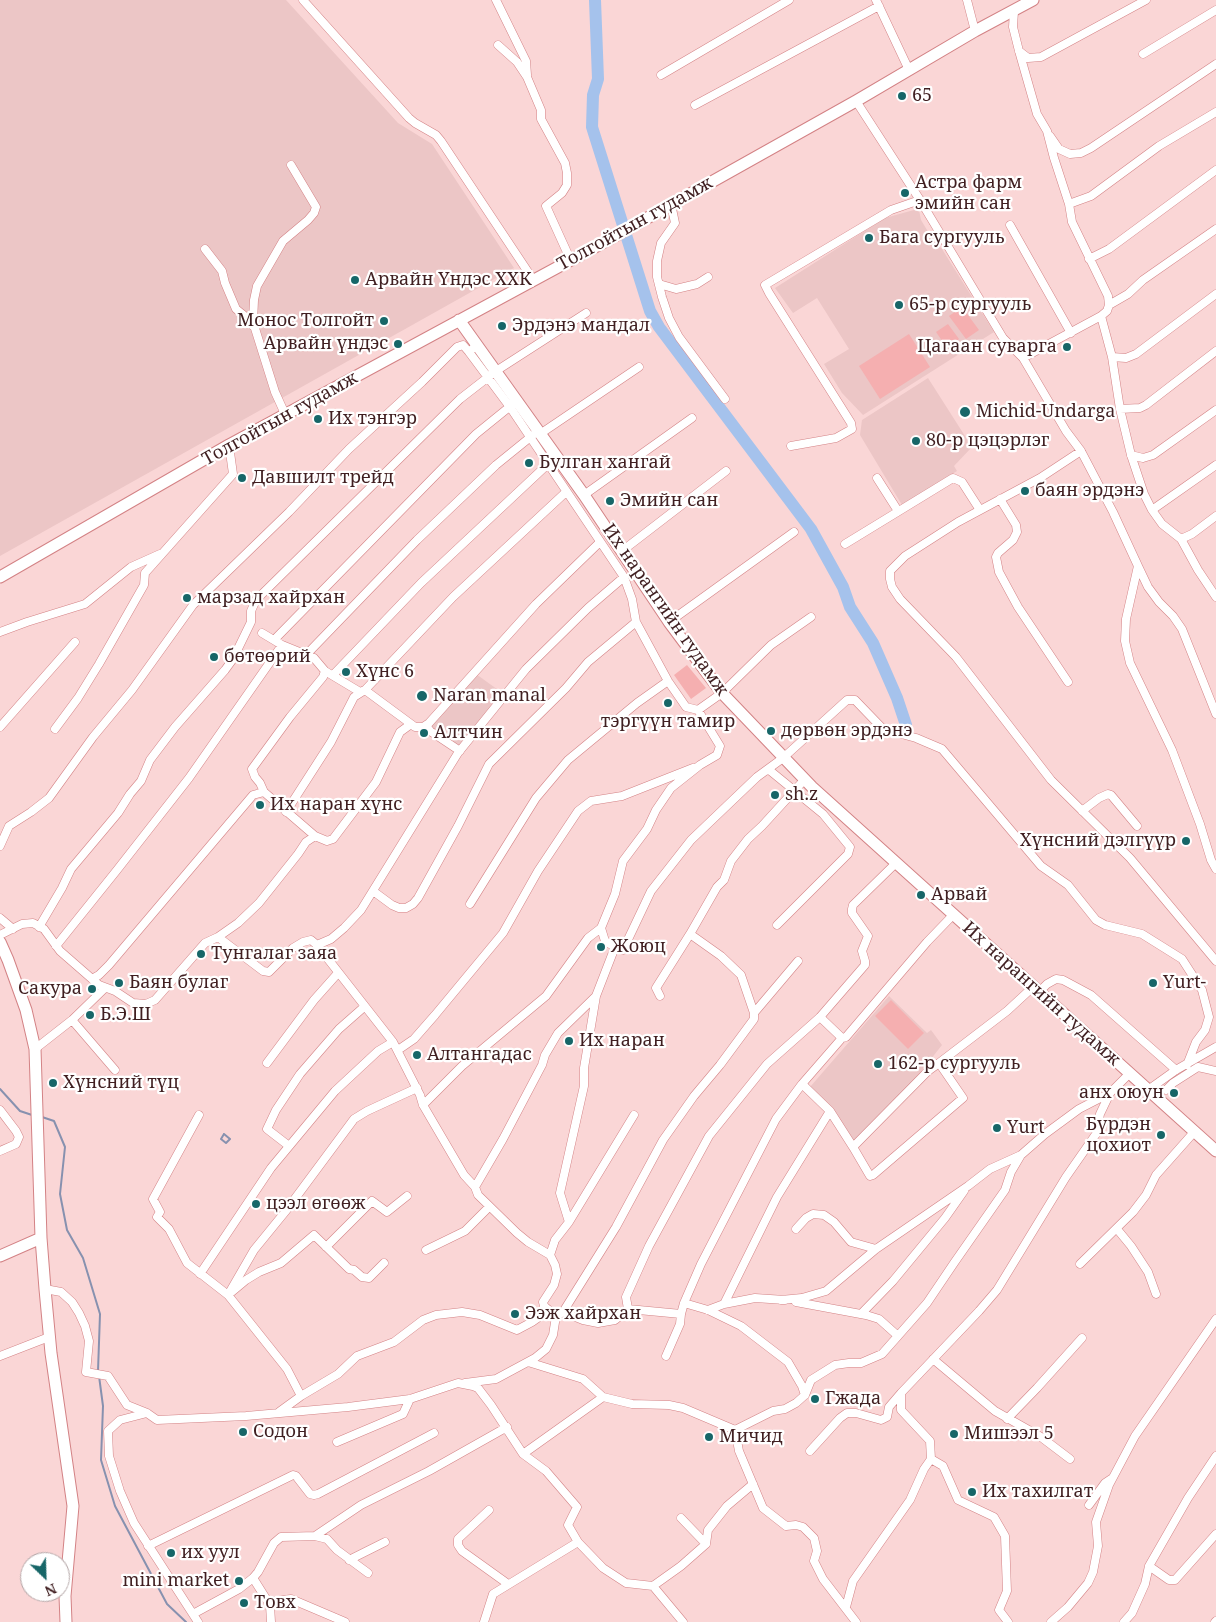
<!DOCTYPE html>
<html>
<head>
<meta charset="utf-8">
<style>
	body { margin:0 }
	#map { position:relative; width:1216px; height:1622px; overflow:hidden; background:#fad6d6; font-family:"Noto Serif",serif }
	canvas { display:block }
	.north { position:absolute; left:20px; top:1552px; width:50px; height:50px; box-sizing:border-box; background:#fff; border:1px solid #b3a5a6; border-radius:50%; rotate:156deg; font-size:14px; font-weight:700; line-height:20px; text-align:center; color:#401f21 }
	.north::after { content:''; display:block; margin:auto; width:18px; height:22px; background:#176668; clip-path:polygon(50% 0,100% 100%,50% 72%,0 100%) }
</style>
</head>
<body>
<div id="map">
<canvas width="1216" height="1622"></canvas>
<div class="north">N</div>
</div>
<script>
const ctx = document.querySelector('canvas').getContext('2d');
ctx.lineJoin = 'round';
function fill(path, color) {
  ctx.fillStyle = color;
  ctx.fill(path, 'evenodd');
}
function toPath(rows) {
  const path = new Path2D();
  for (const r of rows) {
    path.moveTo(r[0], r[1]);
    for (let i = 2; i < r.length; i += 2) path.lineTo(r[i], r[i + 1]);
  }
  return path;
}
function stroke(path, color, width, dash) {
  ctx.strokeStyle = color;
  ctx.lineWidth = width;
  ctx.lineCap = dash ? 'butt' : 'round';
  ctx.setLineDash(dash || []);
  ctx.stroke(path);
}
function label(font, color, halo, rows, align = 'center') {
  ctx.font = font + ' "Noto Serif",serif';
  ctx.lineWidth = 4.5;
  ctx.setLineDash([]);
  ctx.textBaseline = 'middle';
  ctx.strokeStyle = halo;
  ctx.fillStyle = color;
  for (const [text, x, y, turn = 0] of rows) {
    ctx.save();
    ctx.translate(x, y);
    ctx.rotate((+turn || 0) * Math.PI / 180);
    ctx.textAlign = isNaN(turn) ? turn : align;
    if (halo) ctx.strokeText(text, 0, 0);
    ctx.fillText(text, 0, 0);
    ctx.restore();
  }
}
const built = toPath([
	[0,0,286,0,398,123,432,144,514,268,0,556],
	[914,210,919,210,921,220,933,240,942,249,994,332,863,415,842,393,824,364,849,349,817,298,793,313,775,288,885,218],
	[928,378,972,447,954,466,957,471,902,505,860,435,862,420],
	[476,674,501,692,460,746,431,727,430,723],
	[889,996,927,1033,931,1030,942,1045,912,1083,852,1142,832,1110,810,1087]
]);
const green = toPath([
	[962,307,979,330,966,339,949,316],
	[948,324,959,339,947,348,936,332],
	[909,334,930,367,880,399,859,366],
	[687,665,706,688,691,699,674,675],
	[891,1000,924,1033,908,1049,875,1016]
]);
const stream = toPath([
	[0,1089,20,1111,32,1115],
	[42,1117,54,1121,65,1147,60,1194,67,1230,83,1258,100,1314,98,1371],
	[224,1134,230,1139,226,1143,221,1139,224,1134],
	[99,1376,103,1406,101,1460,115,1506,167,1604,186,1622]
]);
const river = toPath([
	[595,0,598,79,593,95,592,127,650,311,659,327,811,529,843,587,850,607,873,643,897,698,906,725]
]);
const street = toPath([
	[303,0,409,118,415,123,436,135,441,141,534,281],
	[496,0,526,61,527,75],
	[876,0,909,70],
	[967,0,975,31],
	[1014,11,1013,27,1019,51,1037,114,1047,131,1054,158,1069,204,1072,222,1108,296,1109,305,1107,311,1101,316],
	[498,45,517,62,527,77,541,110,541,119,565,163,567,173,567,185,562,193,546,206,571,261],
	[1019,51,1028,58,1041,57,1146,0],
	[1143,54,1216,10],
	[661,75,789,0],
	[856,101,920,200,1003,338,1023,358,1066,431,1081,451,1113,512,1138,566,1126,619,1125,641,1130,663,1172,750,1200,824,1211,860,1216,869],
	[695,105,879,6],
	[1050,136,1059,149,1070,154,1081,153,1091,148,1216,64],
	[671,204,675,223,661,243,657,261,657,277,662,297,669,318,679,337,725,399],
	[1069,204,1091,196,1159,146,1216,112],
	[1010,225,1071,333],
	[205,249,222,271,225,283,236,309,246,317,253,326],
	[1089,259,1109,249,1216,170],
	[659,284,676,289,697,284,708,277],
	[1109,305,1128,294,1143,280,1216,229],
	[469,352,510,407,624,577,632,599,636,622,668,681,686,707,698,710,722,693,771,645,811,617],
	[1112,357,1126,358,1136,354,1216,294],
	[1023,358,1101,316,1112,357,1120,409,1131,455,1144,494,1152,510,1162,524,1181,539,1198,570,1216,597],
	[1120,409,1140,408,1146,405,1216,351],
	[285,414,275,392,253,322,254,300,257,286,283,241,308,220,314,213,316,207,291,165],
	[540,434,639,367],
	[791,446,836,438,852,429,851,423,769,293,765,285,891,210,920,200],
	[1081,451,1040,478,958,522,905,556,890,571,890,579,892,587,900,599,956,657,1051,780,1130,858,1216,961],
	[1131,455,1143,458,1153,455,1216,410],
	[877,478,898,511],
	[584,495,692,418],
	[1000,499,1016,525,1017,532,1013,540,998,553,996,557,999,572,1018,607,1068,682],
	[1152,510,1216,465],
	[1181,539,1192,534,1216,516],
	[845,544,953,478,962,482,980,510],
	[622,551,726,471],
	[1138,566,1148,587,1159,602,1173,616,1182,629,1216,714],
	[669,622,794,532],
	[0,632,27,622,85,604,131,567,160,554],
	[262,633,282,645,314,658,325,671,360,692,365,690,411,724],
	[274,640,476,434,513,404],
	[306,655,417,540,496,465,533,435],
	[333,675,421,583,548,464],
	[698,710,720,746,717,755,700,765,671,788,656,810,647,829,623,861,615,894,601,928,605,941,615,947,596,996,584,1068,584,1086,560,1193,569,1222,555,1240,550,1255,555,1265,557,1274,554,1285,543,1302,544,1306,556,1316,563,1312,583,1320,598,1323,615,1320,628,1309,681,1314,684,1303,708,1310,741,1326,788,1362,802,1386,805,1395],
	[426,725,430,731,460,751],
	[0,727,75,642],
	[55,729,78,698,99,664,144,585,145,573,233,474,229,445],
	[768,769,823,814,850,847,848,854,777,925],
	[264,792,260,783,255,777,252,769,290,717,323,677,325,671],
	[1082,811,1099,798,1108,794,1111,795,1137,826],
	[286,812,331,742,354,697,365,690,453,597,566,492],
	[0,846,9,826,31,812,49,798,93,737,132,690,193,605,289,512,349,449,422,382,457,347,463,345,469,352,477,345],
	[373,891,392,905,399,908,406,908,413,904,418,898,458,826,489,764,566,688,588,662,636,622],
	[470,904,536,798,568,760,637,703,668,681],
	[0,918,13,929],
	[39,927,62,888,71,869,118,813,130,794,141,781,150,760,175,727,225,670,233,659,251,622,251,611,256,600,460,399,496,371,586,313],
	[0,935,22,924,33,923,44,929,60,951,99,985,115,991,133,1003,146,1004,155,1000,205,943,218,937,263,971,269,972,293,948,303,942,311,940,317,945,393,1042,420,1095,423,1105,464,1175,475,1187,478,1195,517,1233,528,1242,550,1255],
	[218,937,238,923,259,903,298,854,306,842,315,836,327,841,333,839,376,782,400,732,411,724,415,727,423,727,429,723,536,604,600,542],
	[317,945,331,939,344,928,361,910,458,753,526,669,588,608,624,577],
	[56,946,117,870,189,778,282,645],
	[615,947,623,950,651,891,691,840,757,777,783,758,847,700,855,700,883,729,916,738,942,749,1041,866,1068,885,1096,920,1105,925,1142,934,1182,959,1202,990,1209,1017,1205,1030,1196,1042,1187,1065],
	[92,979,99,975,109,965,253,795,264,792,315,836],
	[1039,992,1047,984,1056,979,1063,980,1091,995,1176,1070],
	[660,996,656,988,690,934],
	[754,1013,798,961],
	[820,1017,842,1038],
	[72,1020,115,1070],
	[35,1049,72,1020,105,988],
	[398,1050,414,1039,435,1015,503,933,538,871,578,811,591,801,622,796,693,768],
	[267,1063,314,1000,338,973],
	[939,1063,963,1098,873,1175,870,1176,853,1147,928,1071,939,1063,1007,1011,1033,987],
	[1148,1090,1176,1070,1216,1047],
	[1166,1090,1173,1083,1198,1067,1216,1071],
	[423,1105,462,1066,546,996,588,938,601,928],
	[0,1110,16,1131,19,1137,16,1144,0,1151],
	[830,1111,853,1147],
	[199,1115,153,1199,160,1212,157,1217,169,1229,187,1263,228,1295,287,1369,301,1396,279,1412],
	[289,1146,267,1129,276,1110,300,1074,339,1029,364,1007],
	[475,1187,503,1139,542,1065,545,1055,558,1033,596,996],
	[569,1222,634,1115],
	[796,1229,806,1218,813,1214,824,1215,834,1222,851,1242,876,1249],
	[1117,1229,1131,1246,1148,1272,1156,1294],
	[326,1247,372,1201,387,1212,407,1196],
	[426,1250,465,1231,489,1207],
	[384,1263,369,1278,362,1277,354,1270,349,1269,314,1235,281,1263,259,1272,246,1280,228,1295,254,1250,285,1212,354,1119,367,1111,417,1088],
	[1080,1264,1133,1212,1146,1195,1156,1175,1195,1131],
	[200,1274,271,1168,335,1091,378,1051,393,1042],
	[45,1289,61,1292,72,1302,79,1313,85,1326,89,1341,86,1372,108,1376,127,1405,147,1413,157,1420,246,1416,348,1407,410,1399,458,1383,473,1386,478,1388,491,1405,523,1454,546,1471,577,1507,568,1525,578,1542,603,1568,626,1583,653,1586,683,1622],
	[781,1300,802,1298,826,1291,876,1249,968,1186,990,1169,1021,1155],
	[796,1302,866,1315,879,1319,898,1336],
	[684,1303,701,1264,776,1119,802,1084,842,1038,846,1037,927,942,953,915],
	[724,1304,777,1197,830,1111,802,1084],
	[628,1309,626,1297,649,1246,709,1136,767,1064,820,1017,865,965,865,961,862,951,868,936,852,913,852,909,853,905,896,863],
	[708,1310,724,1304,755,1298,785,1300],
	[563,1312,616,1227,663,1140,694,1096,720,1065,754,1019,754,1013,741,975,721,956,690,934,717,887,724,880,731,861,748,839,762,826,805,779],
	[861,1314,893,1281,945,1218,964,1191],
	[0,1356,49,1337],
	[666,1356,680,1324,681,1314],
	[933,1359,995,1411,1041,1437,1070,1459],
	[528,1362,583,1379,603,1397],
	[465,1383,496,1379,535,1358,546,1349,553,1335,556,1316],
	[301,1396,338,1374,357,1356,394,1342,423,1320,436,1315,462,1312,480,1315,517,1330,532,1322,549,1310],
	[147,1413,120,1420,108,1431,109,1456,120,1491,134,1523,198,1622],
	[1007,1419,1037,1388,1082,1338],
	[735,1430,773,1411,785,1409,796,1403,805,1395,811,1380,835,1365,849,1363,861,1363,882,1354,927,1303,954,1263,1005,1190,1011,1172,1021,1155,1045,1134,1079,1109,1110,1093,1129,1074],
	[337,1442,403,1414,410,1399],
	[810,1451,840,1418,847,1413,856,1413,881,1420,887,1417,889,1407,901,1393],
	[523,1454,603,1397,632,1404,669,1405,683,1408,735,1430,739,1451,763,1508,786,1526,796,1525,803,1527,814,1538,817,1551,814,1561,823,1579,856,1622],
	[931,1459,943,1466,958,1500,994,1517,1005,1536,1007,1591,999,1610,1008,1622],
	[1089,1505,1105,1483,1111,1479],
	[489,1510,458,1539,458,1545,462,1551,508,1584],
	[681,1518,706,1544],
	[315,1536,327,1539,337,1550,368,1573],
	[148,1546,293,1475,296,1476,310,1494,314,1495,318,1494,434,1433],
	[349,1560,385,1542],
	[1149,1566,1169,1580,1175,1580,1216,1534],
	[253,1578,270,1605,275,1601,291,1599,345,1622],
	[653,1586,681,1566,706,1544,708,1530,727,1506,753,1484],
	[270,1605,271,1622],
	[846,1607,853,1581,910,1500,924,1469,931,1459,930,1441,901,1410,901,1393,979,1311,997,1290,1066,1177,1096,1134,1100,1114,1110,1093],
	[193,1614,239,1589,253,1578,258,1572,274,1543,281,1537,315,1536,361,1505,429,1471,507,1427],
	[484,1622,493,1594,578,1542],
	[1051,1622,1068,1607,1088,1583,1093,1572,1098,1546,1096,1522,1109,1485,1135,1436,1216,1319],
	[1124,1622,1132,1613,1145,1584,1149,1566,1188,1498,1216,1456],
	[1215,1622,1216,1621]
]);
const secondary = toPath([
	[459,320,584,495,669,622,722,693,812,787,1216,1151],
	[0,577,229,445,608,240,856,101,975,31,1033,0],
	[0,942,8,960,26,1010,35,1049,41,1238,45,1289,51,1353,73,1506,65,1596,66,1622],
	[0,1256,41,1238]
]);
const markers = [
	[902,96,5,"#176668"],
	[905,193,5,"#176668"],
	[869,238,5,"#176668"],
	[355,280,5,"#176668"],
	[899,305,5,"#176668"],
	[384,321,5,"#176668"],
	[502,326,5,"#176668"],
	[398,344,5,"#176668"],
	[1067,347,5,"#176668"],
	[965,412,6,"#176668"],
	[318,419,5,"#176668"],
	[916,441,5,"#176668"],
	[529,463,5,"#176668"],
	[242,478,5,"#176668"],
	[1025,491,5,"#176668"],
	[610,501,5,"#176668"],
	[187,598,5,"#176668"],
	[214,657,5,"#176668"],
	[346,672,5,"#176668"],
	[422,696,6,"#176668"],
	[668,703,5,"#176668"],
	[771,731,5,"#176668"],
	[424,733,5,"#176668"],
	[775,795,5,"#176668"],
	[260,805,5,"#176668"],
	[1186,841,5,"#176668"],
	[921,895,5,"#176668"],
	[601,947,5,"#176668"],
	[201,954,5,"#176668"],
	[119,983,5,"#176668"],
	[1153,983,5,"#176668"],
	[92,989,5,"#176668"],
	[90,1015,5,"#176668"],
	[569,1041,5,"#176668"],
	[417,1055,5,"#176668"],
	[878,1064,5,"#176668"],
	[53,1083,5,"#176668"],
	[1174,1093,5,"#176668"],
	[997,1128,5,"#176668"],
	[1161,1135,5,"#176668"],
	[256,1204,5,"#176668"],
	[515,1314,5,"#176668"],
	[815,1399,5,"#176668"],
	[243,1432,5,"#176668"],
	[954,1434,5,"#176668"],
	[709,1437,5,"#176668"],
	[972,1492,5,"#176668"],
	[171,1553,5,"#176668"],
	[239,1581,5,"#176668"],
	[244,1603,5,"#176668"]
];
const poiNames = [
	["65",912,96],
	["Астра фарм",915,183],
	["эмийн сан",915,204],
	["Бага сургууль",879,238],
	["Арвайн Үндэс ХХК",365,280],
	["65-р сургууль",909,305],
	["Монос Толгойт",374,321,"right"],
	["Эрдэнэ мандал",512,326],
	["Арвайн үндэс",388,344,"right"],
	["Цагаан суварга",1057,347,"right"],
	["Michid-Undarga",976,412],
	["Их тэнгэр",328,419],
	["80-р цэцэрлэг",926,441],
	["Булган хангай",539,463],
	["Давшилт трейд",252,478],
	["баян эрдэнэ",1035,491],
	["Эмийн сан",620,501],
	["марзад хайрхан",197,598],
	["бөтөөрий",224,657],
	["Хүнс 6",356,672],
	["Naran manal",433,696],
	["тэргүүн тамир",668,722,"center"],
	["дөрвөн эрдэнэ",781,731],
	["Алтчин",434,733],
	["sh.z",785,795],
	["Их наран хүнс",270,805],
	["Хүнсний дэлгүүр",1176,841,"right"],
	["Арвай",931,895],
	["Жоюц",611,947],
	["Тунгалаг заяа",211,954],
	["Баян булаг",129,983],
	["Yurt-",1163,983],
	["Сакура",82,989,"right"],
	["Б.Э.Ш",100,1015],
	["Их наран",579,1041],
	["Алтангадас",427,1055],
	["162-р сургууль",888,1064],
	["Хүнсний түц",63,1083],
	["анх оюун",1164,1093,"right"],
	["Бүрдэн",1151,1125,"right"],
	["цохиот",1151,1146,"right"],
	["Yurt",1007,1128],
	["цээл өгөөж",266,1204],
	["Ээж хайрхан",525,1314],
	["Гжада",825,1399],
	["Содон",253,1432],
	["Мишээл 5",964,1434],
	["Мичид",719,1437],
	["Их тахилгат",982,1492],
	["их уул",181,1553],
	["mini market",229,1581,"right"],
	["Товх",254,1603]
];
const streetNames = [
	["Толгойтын гудамж",635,224,-29],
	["Толгойтын гудамж",280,419,-29],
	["Их нарангийн гудамж",665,610,55],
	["Их нарангийн гудамж",1041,994,42]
];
fill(built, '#ecc6c6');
fill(green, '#f5afb0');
stroke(stream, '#8791af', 2);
stroke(river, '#a5c2ec', 12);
stroke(street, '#d38285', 9);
stroke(secondary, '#d38285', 13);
stroke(street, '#fff', 8);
stroke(secondary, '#fff', 11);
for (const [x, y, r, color] of markers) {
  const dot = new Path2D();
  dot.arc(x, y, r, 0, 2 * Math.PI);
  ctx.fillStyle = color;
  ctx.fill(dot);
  stroke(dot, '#fff', 2);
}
label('18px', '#401f21', '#fff', poiNames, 'left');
label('18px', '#401f21', '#fff', streetNames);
</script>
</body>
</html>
